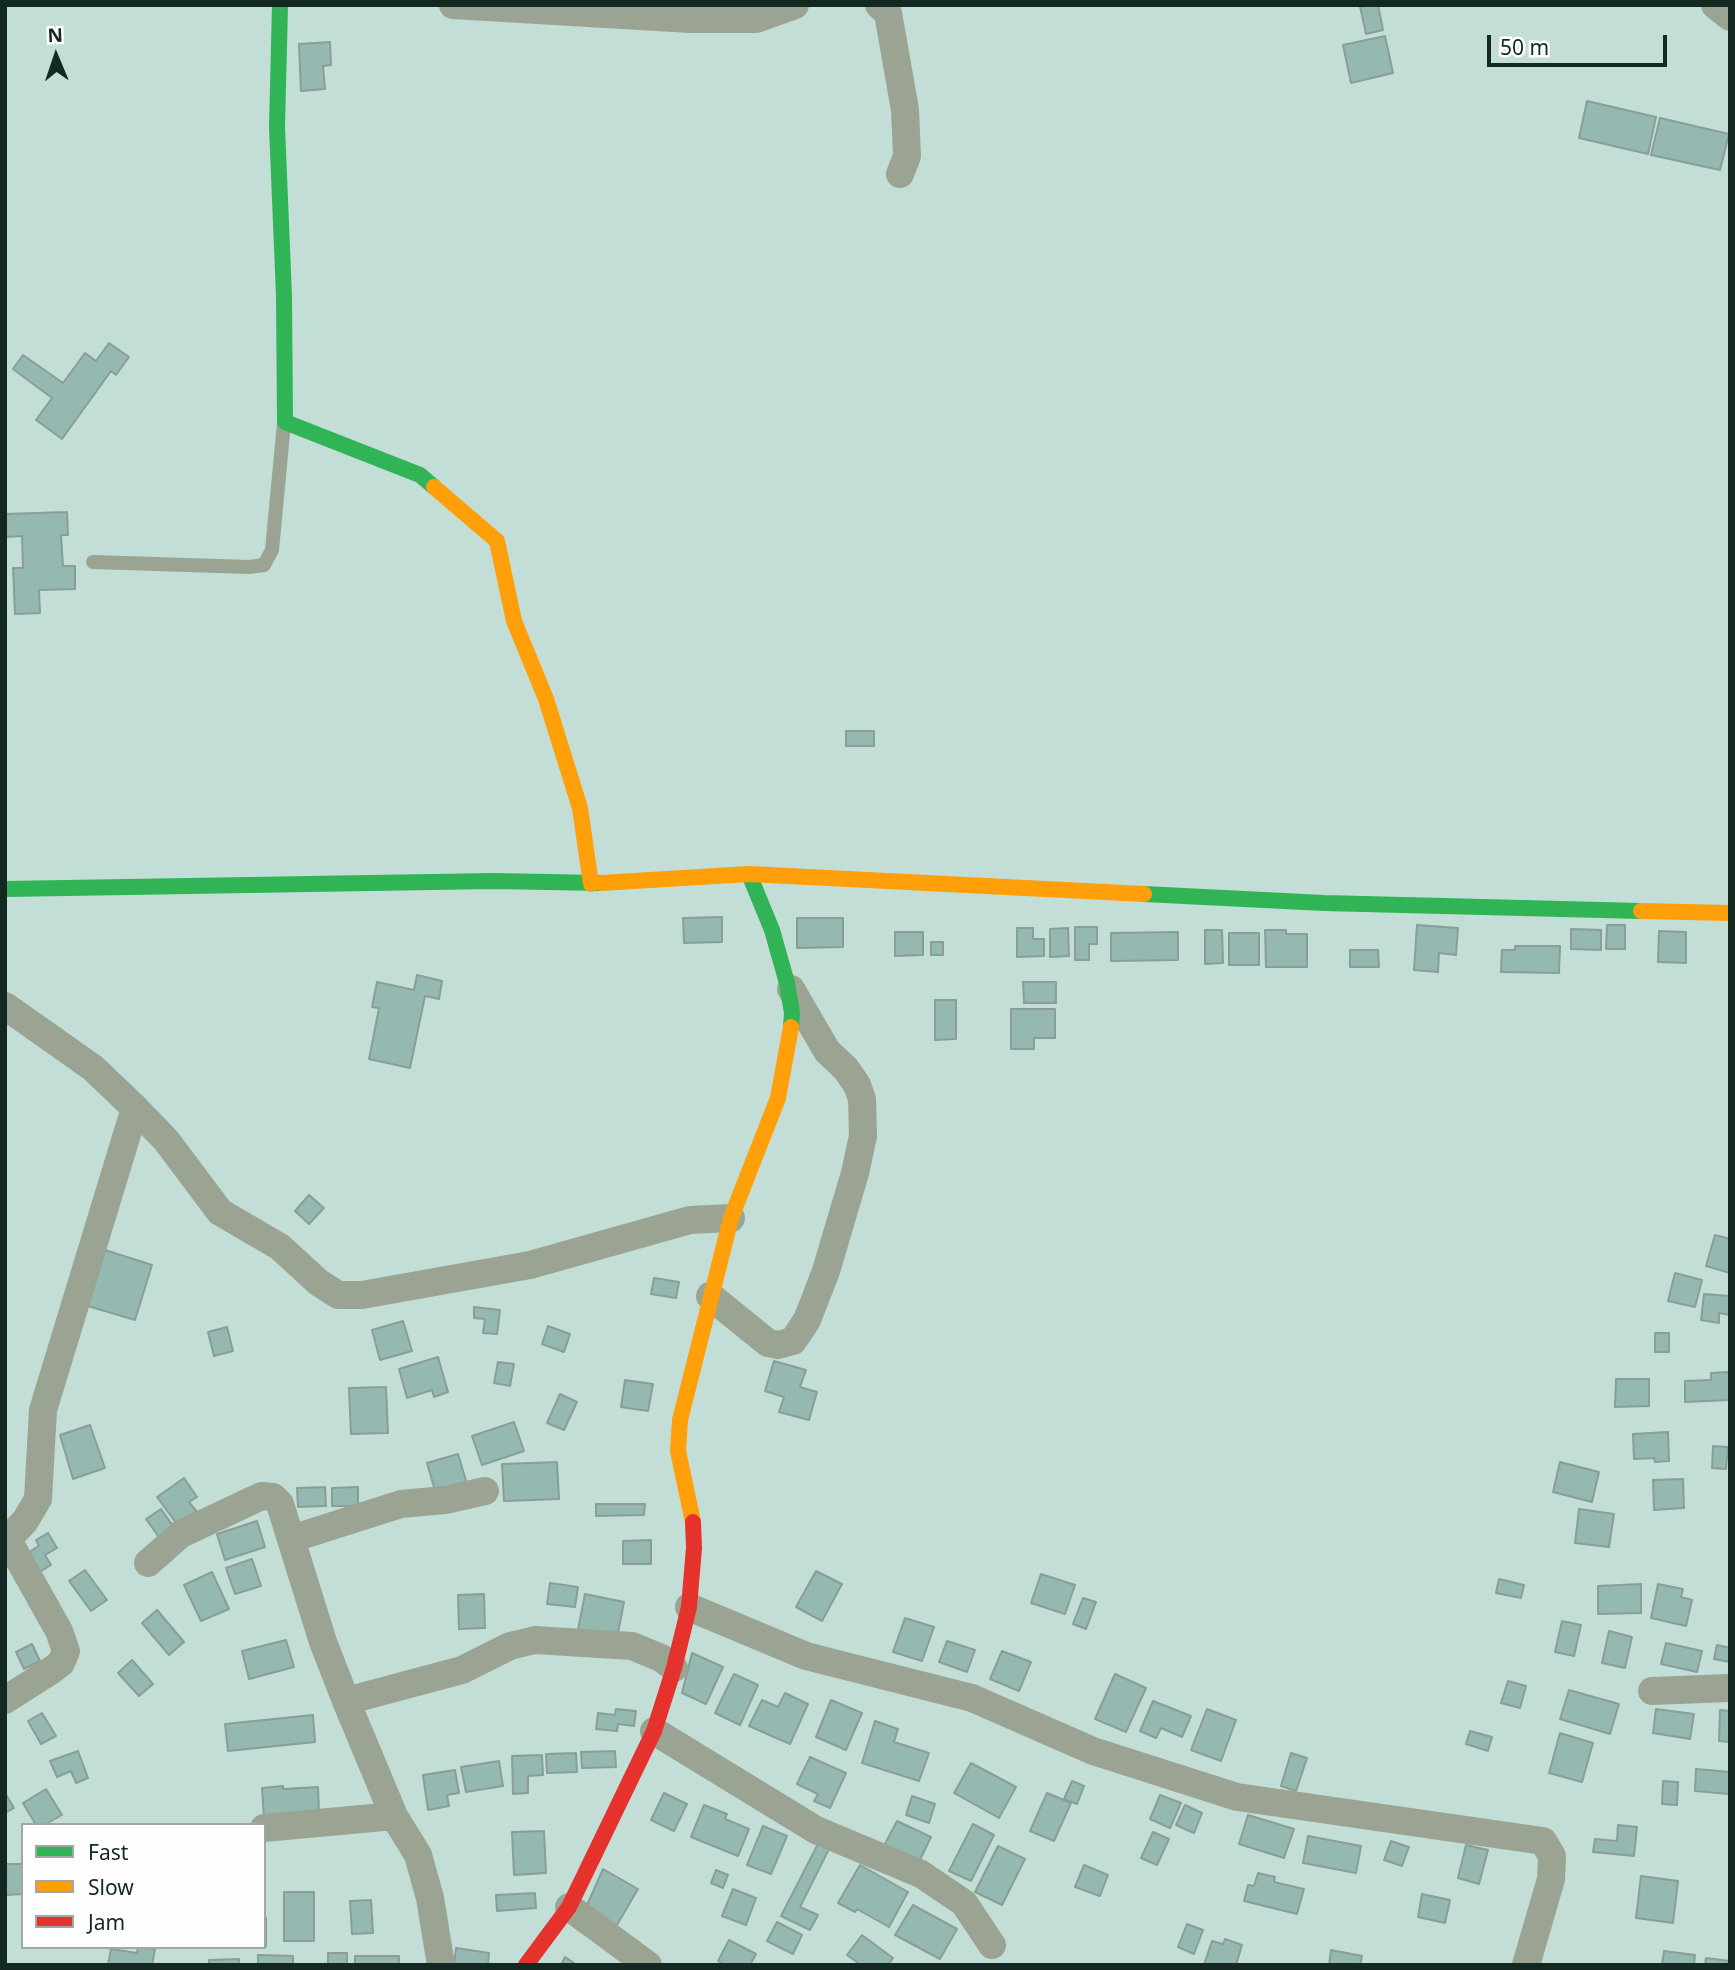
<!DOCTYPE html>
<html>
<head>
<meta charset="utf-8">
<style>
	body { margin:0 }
	#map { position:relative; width:1735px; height:1970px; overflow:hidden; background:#c3ded6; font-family:"Noto Sans",sans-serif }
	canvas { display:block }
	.frame { position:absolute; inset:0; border:7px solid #142822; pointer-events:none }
	.legend { position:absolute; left:21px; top:1823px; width:245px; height:126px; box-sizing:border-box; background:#fefefe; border:2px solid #a0a8a6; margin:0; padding:9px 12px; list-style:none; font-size:21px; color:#142822 }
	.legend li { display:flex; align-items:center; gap:14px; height:35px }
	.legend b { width:35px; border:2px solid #a0a8a6 }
	.north { position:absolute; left:21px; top:21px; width:70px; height:70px; -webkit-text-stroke:5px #fefefe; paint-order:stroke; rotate:358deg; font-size:19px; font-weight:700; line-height:28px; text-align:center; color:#142822 }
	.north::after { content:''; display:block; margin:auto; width:24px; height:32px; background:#142822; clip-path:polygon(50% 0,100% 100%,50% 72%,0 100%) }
	.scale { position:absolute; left:1487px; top:35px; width:180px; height:32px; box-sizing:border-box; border:4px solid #142822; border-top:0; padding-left:9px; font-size:21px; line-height:24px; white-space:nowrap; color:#142822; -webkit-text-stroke:5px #fefefe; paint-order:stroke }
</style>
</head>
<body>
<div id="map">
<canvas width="1735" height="1970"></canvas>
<div class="frame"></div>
<ul class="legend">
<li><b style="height:9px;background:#30b455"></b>Fast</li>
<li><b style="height:9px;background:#ff9f0a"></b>Slow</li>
<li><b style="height:9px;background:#e5322d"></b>Jam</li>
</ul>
<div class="north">N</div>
<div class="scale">50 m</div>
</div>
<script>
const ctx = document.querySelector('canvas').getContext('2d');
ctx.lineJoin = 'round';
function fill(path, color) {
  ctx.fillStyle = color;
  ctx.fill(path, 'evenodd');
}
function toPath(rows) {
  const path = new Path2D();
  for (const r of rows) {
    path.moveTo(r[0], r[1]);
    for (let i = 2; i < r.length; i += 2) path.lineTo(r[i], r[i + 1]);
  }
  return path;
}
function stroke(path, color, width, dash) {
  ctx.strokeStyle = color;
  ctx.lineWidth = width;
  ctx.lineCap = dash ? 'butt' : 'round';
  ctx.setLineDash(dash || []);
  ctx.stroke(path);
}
const building = toPath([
	[1378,5,1383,30,1366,34,1360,6,1378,5],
	[1385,36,1393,73,1351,83,1343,45,1385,36],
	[330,42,331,65,323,66,325,89,301,91,299,44,330,42],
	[1587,101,1656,117,1648,154,1579,138,1587,101],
	[1660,118,1729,134,1720,170,1651,155,1660,118],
	[109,343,129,357,116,375,111,371,62,439,36,420,52,398,13,369,23,355,63,383,85,353,96,361,109,343],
	[67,512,68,535,61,535,63,566,75,566,75,589,39,590,40,613,15,614,13,568,23,568,22,536,5,537,5,514,67,512],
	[846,731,874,731,874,746,846,746,846,731],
	[722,917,722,942,684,943,683,918,722,917],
	[797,918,843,918,843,947,797,948,797,918],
	[1417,925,1458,928,1456,955,1439,953,1438,972,1414,970,1417,925],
	[1607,925,1625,925,1625,949,1606,949,1607,925],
	[1075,927,1097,927,1097,944,1089,944,1089,960,1075,960,1075,927],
	[1017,928,1033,928,1033,939,1044,939,1044,956,1017,957,1017,928],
	[1068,928,1069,956,1050,957,1050,929,1068,928],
	[1571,929,1601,930,1601,950,1571,949,1571,929],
	[1205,930,1222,930,1223,963,1205,964,1205,930],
	[1265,930,1286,930,1286,934,1307,934,1307,967,1266,967,1265,930],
	[1659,931,1686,932,1686,963,1658,962,1659,931],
	[895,932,923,932,923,955,895,956,895,932],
	[1178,932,1178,960,1111,961,1111,933,1178,932],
	[1229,933,1259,933,1259,965,1229,965,1229,933],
	[931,942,943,942,943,955,931,955,931,942],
	[1515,946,1560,946,1559,973,1501,972,1502,950,1515,950,1515,946],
	[1350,950,1378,950,1379,967,1350,967,1350,950],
	[417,975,442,981,439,999,425,996,410,1068,369,1059,379,1008,372,1007,377,982,414,990,417,975],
	[1023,982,1056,982,1056,1003,1024,1003,1023,982],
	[935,1000,956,1000,956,1039,935,1040,935,1000],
	[1011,1009,1055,1009,1055,1038,1034,1038,1034,1049,1011,1049,1011,1009],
	[309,1195,324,1208,309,1224,295,1211,309,1195],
	[1715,1235,1730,1239,1730,1273,1706,1266,1715,1235],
	[105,1250,152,1265,135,1320,88,1306,105,1250],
	[1675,1273,1702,1280,1695,1307,1668,1301,1675,1273],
	[654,1278,679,1282,676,1298,651,1294,654,1278],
	[1704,1294,1730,1296,1730,1315,1719,1313,1719,1323,1701,1320,1704,1294],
	[474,1307,500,1310,497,1334,483,1333,485,1319,474,1318,474,1307],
	[403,1321,412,1351,380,1360,372,1330,403,1321],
	[548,1326,570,1334,564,1352,542,1344,548,1326],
	[227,1327,233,1351,214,1356,208,1332,227,1327],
	[1655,1333,1669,1333,1669,1352,1655,1352,1655,1333],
	[438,1357,448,1392,434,1397,432,1390,407,1398,399,1369,438,1357],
	[774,1361,806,1370,800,1387,817,1392,809,1420,779,1412,784,1397,765,1391,774,1361],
	[498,1362,514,1364,510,1386,494,1383,498,1362],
	[1729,1372,1729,1400,1685,1402,1685,1381,1711,1380,1711,1373,1729,1372],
	[1616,1379,1649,1379,1649,1406,1615,1407,1616,1379],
	[625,1380,653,1384,648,1411,621,1407,625,1380],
	[386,1387,388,1433,351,1434,349,1388,386,1387],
	[560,1394,577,1402,564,1430,547,1423,560,1394],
	[514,1422,524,1451,482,1465,472,1436,514,1422],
	[90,1425,105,1468,73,1479,60,1435,90,1425],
	[1668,1432,1669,1461,1655,1462,1654,1458,1634,1459,1633,1434,1668,1432],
	[1713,1446,1728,1447,1726,1469,1712,1468,1713,1446],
	[458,1454,467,1484,436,1494,427,1463,458,1454],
	[557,1462,559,1499,504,1501,502,1464,557,1462],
	[1560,1462,1599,1472,1592,1502,1553,1492,1560,1462],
	[184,1478,197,1497,189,1502,198,1513,179,1527,157,1497,184,1478],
	[1683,1479,1684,1508,1654,1510,1653,1480,1683,1479],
	[325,1487,326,1506,298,1507,297,1488,325,1487],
	[358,1487,358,1506,332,1506,332,1488,358,1487],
	[596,1504,645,1504,644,1515,596,1516,596,1504],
	[161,1509,176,1530,161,1540,146,1519,161,1509],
	[1579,1509,1614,1514,1609,1547,1575,1543,1579,1509],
	[257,1521,265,1547,225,1560,217,1534,257,1521],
	[48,1533,57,1548,45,1555,51,1565,33,1576,22,1556,39,1546,36,1540,48,1533],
	[651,1540,651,1564,623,1564,623,1541,651,1540],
	[252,1559,261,1586,235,1594,226,1568,252,1559],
	[85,1570,107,1600,91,1611,69,1581,85,1570],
	[816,1571,842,1584,822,1621,796,1607,816,1571],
	[212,1572,229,1609,201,1621,184,1585,212,1572],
	[1041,1574,1075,1585,1065,1614,1031,1603,1041,1574],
	[1499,1579,1524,1585,1521,1598,1496,1593,1499,1579],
	[550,1583,578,1587,575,1607,547,1604,550,1583],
	[1641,1584,1641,1613,1598,1614,1598,1586,1641,1584],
	[1658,1584,1683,1589,1681,1597,1692,1600,1686,1626,1651,1618,1658,1584],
	[484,1594,485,1628,459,1629,458,1595,484,1594],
	[585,1594,624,1602,616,1643,577,1635,585,1594],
	[1083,1598,1096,1602,1086,1629,1073,1624,1083,1598],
	[157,1610,184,1642,169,1655,142,1623,157,1610],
	[905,1618,934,1627,922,1661,893,1652,905,1618],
	[1562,1621,1581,1625,1574,1656,1555,1652,1562,1621],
	[1609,1631,1632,1637,1625,1668,1602,1663,1609,1631],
	[286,1640,294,1667,249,1679,242,1651,286,1640],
	[947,1641,975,1650,967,1672,939,1662,947,1641],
	[1666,1643,1702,1651,1697,1672,1661,1664,1666,1643],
	[32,1644,40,1661,24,1669,16,1652,32,1644],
	[1717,1645,1730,1648,1730,1662,1714,1659,1717,1645],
	[1002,1651,1031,1662,1019,1691,990,1679,1002,1651],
	[692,1653,723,1667,706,1704,682,1693,692,1653],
	[132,1660,153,1684,139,1696,118,1673,132,1660],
	[734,1674,758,1685,740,1725,715,1713,734,1674],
	[1115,1674,1146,1688,1126,1732,1095,1719,1115,1674],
	[1508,1681,1526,1686,1520,1708,1501,1703,1508,1681],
	[1569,1690,1619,1704,1610,1734,1560,1719,1569,1690],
	[785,1693,808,1704,790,1744,749,1726,762,1700,778,1707,785,1693],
	[831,1700,862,1713,846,1750,816,1737,831,1700],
	[1153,1701,1191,1716,1182,1737,1161,1728,1156,1738,1140,1731,1153,1701],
	[616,1709,636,1711,634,1726,618,1724,617,1731,596,1729,598,1713,615,1715,616,1709],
	[1207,1709,1236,1720,1221,1761,1191,1750,1207,1709],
	[1656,1709,1694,1714,1690,1739,1653,1733,1656,1709],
	[1720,1710,1730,1711,1730,1742,1719,1741,1720,1710],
	[42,1713,56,1736,41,1744,28,1721,42,1713],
	[313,1715,315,1742,228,1751,225,1724,313,1715],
	[875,1721,898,1729,894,1742,929,1753,919,1781,862,1763,875,1721],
	[1470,1731,1492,1737,1488,1751,1466,1744,1470,1731],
	[1560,1733,1593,1743,1582,1782,1549,1773,1560,1733],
	[78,1751,88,1778,76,1783,71,1771,57,1777,50,1761,78,1751],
	[615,1751,616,1767,582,1768,581,1752,615,1751],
	[576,1753,577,1772,547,1773,546,1754,576,1753],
	[1291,1753,1307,1758,1296,1791,1281,1786,1291,1753],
	[542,1755,543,1775,528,1776,528,1793,513,1794,512,1756,542,1755],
	[810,1757,846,1773,830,1808,814,1801,818,1794,797,1784,810,1757],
	[499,1761,503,1786,466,1792,461,1767,499,1761],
	[971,1763,1016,1787,999,1818,954,1793,971,1763],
	[1696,1769,1730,1772,1729,1794,1695,1791,1696,1769],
	[455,1770,459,1793,447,1795,449,1806,428,1810,423,1775,455,1770],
	[1072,1781,1084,1786,1077,1804,1064,1799,1072,1781],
	[1663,1781,1678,1782,1677,1805,1662,1804,1663,1781],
	[283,1786,283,1789,318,1787,319,1814,264,1817,262,1788,283,1786],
	[46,1789,62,1815,44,1825,36,1825,23,1803,46,1789],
	[5,1793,14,1808,5,1813,5,1793],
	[664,1793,687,1804,674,1831,651,1820,664,1793],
	[1047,1793,1071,1803,1054,1841,1030,1831,1047,1793],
	[1160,1795,1181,1803,1170,1828,1150,1819,1160,1795],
	[912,1796,935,1804,929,1823,906,1815,912,1796],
	[704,1805,727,1814,725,1819,749,1829,738,1856,691,1837,704,1805],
	[1185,1805,1202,1813,1194,1833,1176,1825,1185,1805],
	[1248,1815,1294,1829,1284,1858,1239,1844,1248,1815],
	[897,1821,931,1837,919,1862,884,1846,897,1821],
	[973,1824,994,1835,971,1881,949,1871,973,1824],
	[1618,1825,1637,1827,1634,1856,1593,1852,1595,1839,1617,1841,1618,1825],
	[763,1826,787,1836,771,1874,747,1865,763,1826],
	[544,1831,546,1873,514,1875,512,1832,544,1831],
	[1153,1832,1169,1839,1157,1865,1141,1858,1153,1832],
	[1308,1836,1361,1846,1356,1873,1303,1863,1308,1836],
	[1391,1841,1409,1847,1402,1866,1384,1860,1391,1841],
	[819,1842,830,1847,800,1907,818,1915,810,1930,781,1916,819,1842],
	[1466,1845,1488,1850,1479,1884,1458,1878,1466,1845],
	[998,1846,1025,1859,1002,1905,975,1892,998,1846],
	[5,1864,23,1864,23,1894,5,1895,5,1864],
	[860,1865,908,1892,889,1927,857,1909,855,1912,838,1903,860,1865],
	[1084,1865,1108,1875,1100,1896,1075,1887,1084,1865],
	[603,1869,638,1889,614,1930,584,1912,603,1869],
	[716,1870,728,1875,723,1888,711,1883,716,1870],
	[1258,1873,1275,1877,1274,1882,1304,1889,1297,1914,1244,1901,1248,1885,1254,1886,1258,1873],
	[1641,1876,1678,1881,1673,1923,1636,1918,1641,1876],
	[733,1889,756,1898,746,1925,722,1916,733,1889],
	[284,1892,314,1892,314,1941,284,1941,284,1892],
	[535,1893,536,1908,497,1911,496,1895,535,1893],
	[1422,1894,1450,1900,1445,1923,1418,1917,1422,1894],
	[371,1900,373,1933,352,1934,350,1901,371,1900],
	[913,1905,957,1929,940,1959,895,1935,913,1905],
	[264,1917,266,1918,266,1946,264,1946,264,1917],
	[777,1922,802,1935,793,1954,767,1941,777,1922],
	[1187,1924,1203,1930,1194,1954,1178,1947,1187,1924],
	[862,1935,893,1958,888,1965,861,1965,847,1955,862,1935],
	[1225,1939,1242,1945,1236,1965,1204,1965,1212,1941,1223,1944,1225,1939],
	[729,1940,756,1954,750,1965,725,1965,718,1961,729,1940],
	[138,1947,155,1949,152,1965,108,1965,111,1949,137,1953,138,1947],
	[456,1948,489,1953,488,1965,454,1965,456,1948],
	[1331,1950,1362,1956,1360,1965,1329,1965,1331,1950],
	[1664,1951,1695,1955,1694,1965,1662,1965,1664,1951],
	[328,1953,347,1953,347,1965,328,1965,328,1953],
	[258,1955,293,1956,293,1965,258,1965,258,1955],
	[355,1956,399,1956,399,1965,355,1965,355,1956],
	[565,1957,577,1965,561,1965,565,1957],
	[1706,1958,1730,1961,1730,1965,1705,1965,1706,1958],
	[239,1959,239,1965,209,1965,209,1960,239,1959]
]);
const lane = toPath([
	[93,562,249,567,264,565,272,550,284,423]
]);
const street = toPath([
	[453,5,690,19,756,19,795,5],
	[879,5,888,13,905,110,907,156,900,174],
	[1715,5,1730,17],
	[5,1006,93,1068,135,1108,166,1140,220,1212,280,1247,318,1282,338,1295,362,1295,530,1265,690,1220,731,1218],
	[710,1296,768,1343,778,1345,793,1341,807,1320,826,1271,855,1173,863,1136,862,1099,857,1085,846,1069,827,1051,791,989],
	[291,1539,401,1504,445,1500,485,1491],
	[5,1542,25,1521,38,1499,43,1410,135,1108],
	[148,1563,181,1534,253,1500,262,1496,273,1497,280,1504,323,1642,346,1701,394,1816,418,1855,430,1898,441,1965],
	[689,1607,806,1656,972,1698,1093,1751,1237,1797,1543,1841,1552,1856,1551,1879,1526,1965],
	[1652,1691,1730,1688],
	[5,1700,49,1672,61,1663,66,1651,59,1631,8,1540],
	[346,1701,462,1670,510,1646,535,1640,632,1646,661,1658,674,1668],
	[654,1731,816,1830,921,1874,964,1903,992,1945],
	[264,1828,394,1816],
	[569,1907,648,1965]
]);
const fast = toPath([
	[280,5,277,127,284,296,285,422,420,475,434,487],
	[749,874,772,930,787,983,792,1013,791,1027],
	[5,889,493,881,601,883],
	[1144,894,1324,903,1641,911]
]);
const slow = toPath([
	[434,487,497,541,514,621,546,699,580,808,591,884],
	[601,883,749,874,1144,894],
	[1641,911,1730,913],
	[693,1522,678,1451,680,1420,731,1218,778,1098,791,1027]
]);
const jam = toPath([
	[526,1965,569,1907,654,1731,674,1668,689,1607,694,1548,693,1522]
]);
fill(building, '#95b9b0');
stroke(building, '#899e97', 2);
stroke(lane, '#9ba493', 14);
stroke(street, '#9ba493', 28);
stroke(fast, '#30b455', 16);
stroke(slow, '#ff9f0a', 16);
stroke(jam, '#e5322d', 16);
</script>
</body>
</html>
